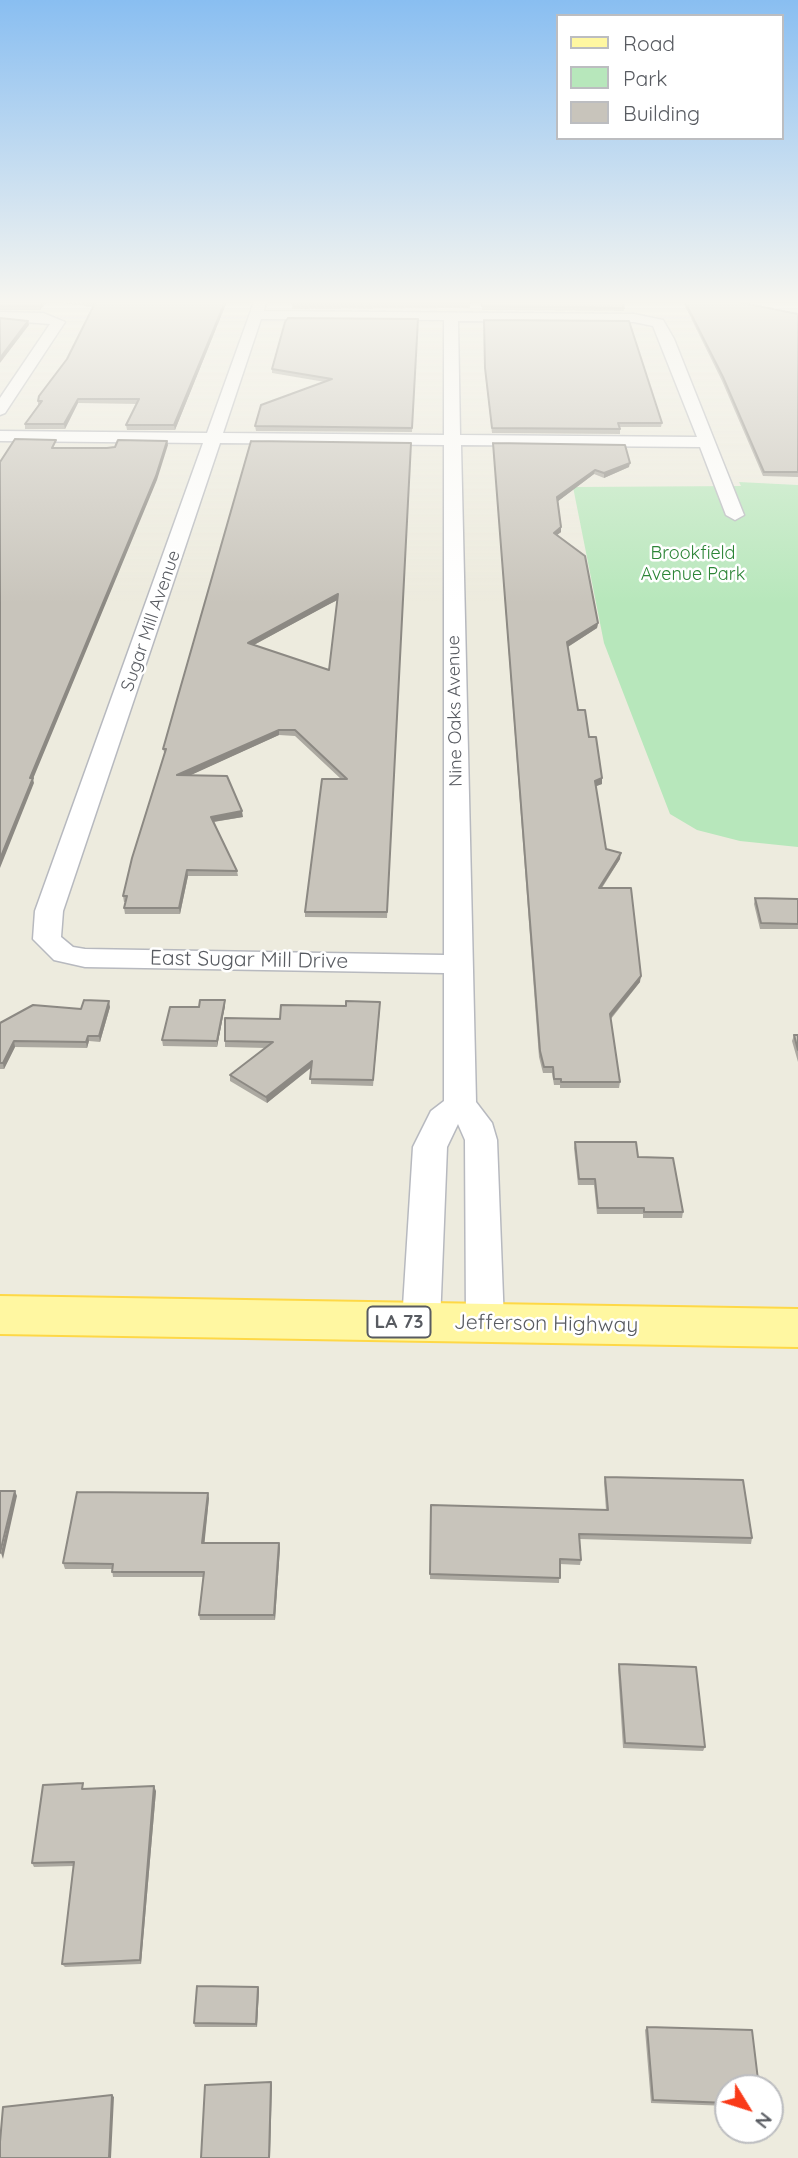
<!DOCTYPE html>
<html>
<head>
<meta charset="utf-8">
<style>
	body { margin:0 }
	#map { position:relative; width:798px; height:2158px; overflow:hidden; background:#edebde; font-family:Quicksand,sans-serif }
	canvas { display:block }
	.legend { position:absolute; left:556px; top:14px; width:228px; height:126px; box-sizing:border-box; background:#fff; border:2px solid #bcbdc0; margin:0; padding:9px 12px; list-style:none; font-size:21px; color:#585b61 }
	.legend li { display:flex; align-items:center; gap:14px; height:35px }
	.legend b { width:35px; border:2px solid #bcbdc0 }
	.north { position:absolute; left:714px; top:2074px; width:70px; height:70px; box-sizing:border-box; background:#fff; border:2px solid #bcbdc0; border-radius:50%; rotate:128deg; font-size:19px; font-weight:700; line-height:28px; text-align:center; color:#585b61 }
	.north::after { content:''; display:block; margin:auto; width:24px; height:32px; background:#f93a18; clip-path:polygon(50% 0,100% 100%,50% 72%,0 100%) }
</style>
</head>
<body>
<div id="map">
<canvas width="798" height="2158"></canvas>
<ul class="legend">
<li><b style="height:9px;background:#fff7a1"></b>Road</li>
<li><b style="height:19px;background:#b7e7bb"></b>Park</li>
<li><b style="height:19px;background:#c8c4bb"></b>Building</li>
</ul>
<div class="north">N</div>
</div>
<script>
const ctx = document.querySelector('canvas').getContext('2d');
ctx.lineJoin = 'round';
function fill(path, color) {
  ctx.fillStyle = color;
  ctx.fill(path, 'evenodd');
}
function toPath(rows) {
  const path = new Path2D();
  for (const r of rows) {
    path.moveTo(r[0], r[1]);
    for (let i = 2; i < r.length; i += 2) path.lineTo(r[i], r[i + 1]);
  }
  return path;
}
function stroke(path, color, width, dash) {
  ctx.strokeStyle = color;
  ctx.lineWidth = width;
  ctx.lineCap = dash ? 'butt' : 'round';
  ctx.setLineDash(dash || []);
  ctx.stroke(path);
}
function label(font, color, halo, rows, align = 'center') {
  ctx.font = font + ' Quicksand,sans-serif';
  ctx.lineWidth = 5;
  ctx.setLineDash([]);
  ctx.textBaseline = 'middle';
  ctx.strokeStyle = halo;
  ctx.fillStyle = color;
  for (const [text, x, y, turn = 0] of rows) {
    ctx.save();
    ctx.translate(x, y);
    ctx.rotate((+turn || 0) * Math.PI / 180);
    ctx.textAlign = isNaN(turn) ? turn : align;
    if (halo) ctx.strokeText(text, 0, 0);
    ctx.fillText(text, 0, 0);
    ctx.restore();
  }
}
const green = toPath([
	[739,482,798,485,798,847,740,841,697,830,670,814,604,643,573,487,741,486]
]);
const street = toPath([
	[254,302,266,302,264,311,634,314,663,320,674,339,744,515,735,520,726,515,700,447,461,445,476,1102,492,1123,497,1140,504,1323,498,1334,485,1338,472,1334,466,1323,465,1140,458,1124,447,1147,440,1322,434,1333,421,1337,408,1333,402,1322,413,1147,431,1111,444,1101,444,973,85,967,54,960,33,939,35,911,203,443,0,441,0,431,207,433,254,302],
	[261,319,444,320,444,435,223,433,261,319],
	[458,321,634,322,653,326,697,437,460,435,458,321],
	[220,443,444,445,444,955,85,949,73,947,61,937,63,911,220,443],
	[0,312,43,313,65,322,5,413,0,415,0,398,50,324,0,320,0,312]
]);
const primary = toPath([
	[0,1296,798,1309,798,1347,0,1334,0,1296]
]);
const wall = toPath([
	[0,302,47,302,40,310,0,310],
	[55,302,226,302,226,304,175,430,127,430,126,425,137,404,78,403,65,429,25,429,25,424,38,405,38,401,67,359,93,307],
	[470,302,470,308,292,309,292,304],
	[482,302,624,308,624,311,482,310],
	[683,302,738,302,798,314,798,477,763,476,722,381],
	[418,319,412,432,256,431,255,426,325,382,272,373,272,369],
	[484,320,662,423,661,427,620,427,620,434,492,433,485,372],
	[411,443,387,918,305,917,305,912,341,779,295,736,279,735,190,775,243,817,214,822,237,871,238,876,188,876,180,914,125,914,124,908,126,902,124,902,123,896,165,755,163,749],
	[338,600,329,670,254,645,327,605],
	[493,443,629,467,604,478,594,474,558,501,561,527,561,532,557,535,598,623,597,628,568,647,578,710,589,737,602,784,596,786,606,849,620,859,602,888,640,982,611,1019,620,1082,619,1088,560,1088,560,1085,554,1085,552,1073,543,1073,539,1057],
	[755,898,798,899,798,929,760,929,754,904],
	[225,1006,217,1047,163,1046,162,1040,199,1007],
	[110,1007,100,1042,89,1041,87,1048,15,1047,4,1069,0,1069,0,1023,81,1009],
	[380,1008,373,1086,311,1084,311,1067,267,1103,230,1081,230,1075,266,1048,225,1047,225,1041,280,1019],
	[794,1035,798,1035,798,1062,792,1041],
	[575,1142,638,1157,683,1212,682,1218,643,1218,643,1214,597,1214,594,1185,578,1185,574,1148],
	[605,1477,752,1538,751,1544,579,1539,581,1560,580,1565,560,1564,559,1583,430,1579,431,1505,606,1510,604,1482],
	[209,1498,204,1543,279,1543,280,1548,275,1620,200,1620,199,1615,203,1577,113,1577,112,1569,65,1569,63,1563],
	[619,1664,705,1747,703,1751,623,1748,618,1669],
	[85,1788,85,1789,156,1791,141,1964,65,1967,62,1964,74,1866,34,1867,32,1863],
	[258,1987,259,1990,257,2027,195,2027,194,2023],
	[647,2027,728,2088,728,2106,651,2103,645,2030]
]);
const shadedWall = toPath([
	[43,302,47,302,40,310,40,306],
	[225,302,226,304,175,430,174,425],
	[28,321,29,325,0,363,0,358],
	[78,399,78,403,65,429,64,424],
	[167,441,168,445,157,480,33,779,34,783,0,868,0,859,30,778],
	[630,463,629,467,604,478,604,473],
	[595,470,594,474,557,502,557,497],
	[561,527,561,532,553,538,554,533],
	[338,594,339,599,248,648,248,643],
	[598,623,597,628,566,648,567,642],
	[279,730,279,735,178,781,177,775],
	[602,778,602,784,594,787,595,781],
	[242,811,243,817,212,822,211,817],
	[621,853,620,859,598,893,599,888],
	[187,870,188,876,180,914,179,908],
	[641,976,640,982,609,1020,610,1014],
	[225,1000,225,1006,217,1047,217,1041],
	[109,1001,110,1007,100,1042,99,1036],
	[88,1036,89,1041,87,1048,86,1042],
	[14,1041,15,1047,4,1069,3,1063],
	[312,1061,312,1067,267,1103,266,1097],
	[15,1491,17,1496,3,1559,1,1553],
	[208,1493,209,1498,204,1548,202,1543],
	[279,1543,280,1548,275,1620,274,1615],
	[154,1786,156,1791,141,1964,140,1960],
	[258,1987,259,1990,257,2027,256,2024],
	[271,2082,272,2085,270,2158,269,2158],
	[112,2095,114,2097,111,2158,109,2158]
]);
const building = toPath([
	[0,302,43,302,40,306,0,306,0,302],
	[85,302,225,302,174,425,126,425,139,399,78,399,64,424,25,424,42,401,38,401,39,396,67,359,95,303,85,302],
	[293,302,470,302,470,303,292,304,293,302],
	[482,302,622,302,624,308,482,306,482,302],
	[685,302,738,302,798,314,798,472,764,472,723,377,685,302],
	[0,318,28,321,0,358,0,318],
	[288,318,418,319,412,428,255,426,261,405,332,379,272,369,285,322,288,318],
	[484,320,629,321,662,423,618,423,620,429,492,428,485,368,484,320],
	[15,439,56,440,52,448,107,448,115,447,118,440,167,441,156,476,30,778,33,778,0,859,0,462,15,439],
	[251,441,411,443,387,912,305,912,322,779,347,779,295,730,279,730,177,775,227,776,242,811,211,817,237,871,187,870,179,908,124,908,127,896,123,896,132,858,166,749,163,749,176,703,251,441],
	[338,594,329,670,248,643,338,594],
	[493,443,625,445,630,463,604,473,595,470,557,497,561,527,554,533,585,556,598,623,567,642,578,710,585,710,589,737,596,737,602,778,595,781,606,849,621,853,599,888,631,888,638,949,641,976,610,1014,620,1082,561,1082,561,1079,554,1079,553,1067,544,1067,540,1051,493,443],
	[755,898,798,899,798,924,761,923,755,898],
	[84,1000,109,1001,99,1036,88,1036,86,1042,14,1041,3,1063,0,1063,0,1023,33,1005,81,1009,84,1000],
	[200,1000,225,1000,217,1041,162,1040,170,1007,199,1007,200,1000],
	[346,1001,380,1002,373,1080,310,1079,312,1061,266,1097,230,1075,273,1042,225,1041,225,1018,280,1019,281,1005,346,1006,346,1001],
	[794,1035,798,1035,798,1050,794,1035],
	[575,1142,636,1142,638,1157,673,1158,683,1212,644,1212,644,1208,598,1208,595,1179,579,1179,575,1142],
	[605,1477,743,1480,752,1538,579,1534,581,1560,560,1559,560,1578,430,1574,431,1505,608,1510,605,1477],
	[0,1491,15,1491,0,1553,0,1491],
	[77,1492,208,1493,202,1543,279,1543,274,1615,199,1615,204,1572,112,1572,113,1564,63,1563,77,1492],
	[619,1664,696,1667,705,1747,625,1743,619,1664],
	[83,1783,82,1789,154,1786,140,1960,62,1964,74,1862,32,1863,43,1785,83,1783],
	[197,1986,258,1987,256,2024,194,2023,197,1986],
	[647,2027,752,2030,759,2088,728,2088,728,2103,653,2100,647,2027],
	[271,2082,269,2158,201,2158,205,2085,271,2082],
	[112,2095,109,2158,0,2158,0,2142,3,2107,112,2095]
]);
const farParknames = [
	["Brookfield",693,554],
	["Avenue Park",693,575]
];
const farStreetnames = [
	["Sugar Mill Avenue",151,621,-71],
	["Nine Oaks Avenue",455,711,-91]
];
const shields = [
	[399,1322,63]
];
const shieldNames = [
	["LA 73",399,1322]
];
const streetNames = [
	["East Sugar Mill Drive",249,960,1],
	["Jefferson Highway",546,1324,1]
];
fill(green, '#b7e7bb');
stroke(street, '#b7b9bf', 3);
stroke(primary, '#fed846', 4);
fill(street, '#fff');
fill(primary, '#fff7a1');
fill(wall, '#aca9a1');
fill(shadedWall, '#8c8983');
fill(building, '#c8c4bb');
stroke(building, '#8c8983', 2);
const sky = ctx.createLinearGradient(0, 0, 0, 604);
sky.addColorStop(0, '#89bef1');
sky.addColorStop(0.5, '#f7f6f0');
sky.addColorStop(1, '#f7f6f000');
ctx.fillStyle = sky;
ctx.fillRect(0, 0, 798, 604);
label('18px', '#2c8536', '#fff', farParknames);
label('18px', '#585b61', '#fff', farStreetnames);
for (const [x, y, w] of shields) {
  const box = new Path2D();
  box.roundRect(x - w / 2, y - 15.5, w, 31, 5);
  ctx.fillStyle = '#fff';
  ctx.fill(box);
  stroke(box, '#585b61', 2);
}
label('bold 19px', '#585b61', null, shieldNames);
label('21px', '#585b61', '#fff', streetNames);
</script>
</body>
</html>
